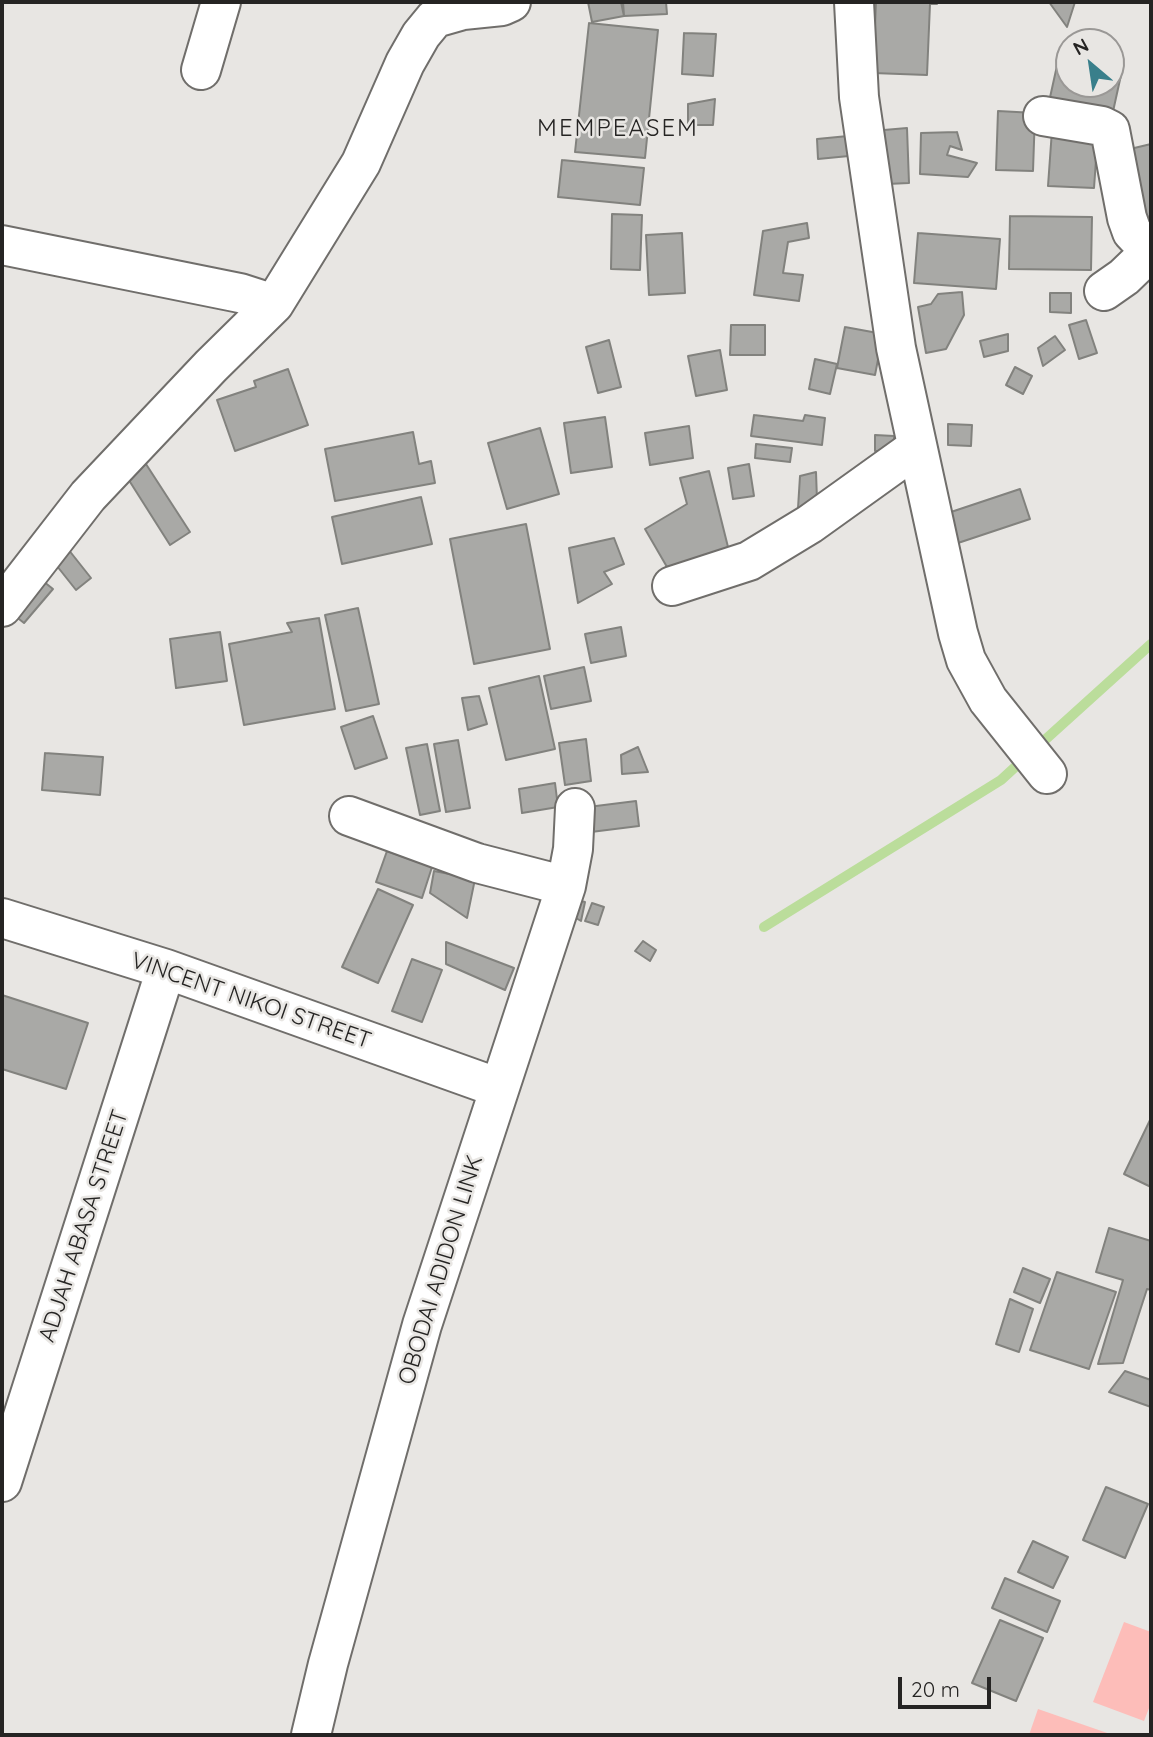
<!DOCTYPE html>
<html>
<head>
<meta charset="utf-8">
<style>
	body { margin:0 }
	#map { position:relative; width:1153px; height:1737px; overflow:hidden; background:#e8e6e3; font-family:Quicksand,sans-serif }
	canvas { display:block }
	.frame { position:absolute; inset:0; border:4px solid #252423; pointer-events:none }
	.north { position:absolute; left:1055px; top:28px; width:70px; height:70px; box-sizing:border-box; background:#e8e6e3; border:2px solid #9a9896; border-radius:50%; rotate:331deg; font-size:19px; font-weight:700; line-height:28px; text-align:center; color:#252423 }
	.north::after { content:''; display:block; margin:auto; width:24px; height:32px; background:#397f8b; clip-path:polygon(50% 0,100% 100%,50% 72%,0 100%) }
	.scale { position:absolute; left:898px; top:1677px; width:93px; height:32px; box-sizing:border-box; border:4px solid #252423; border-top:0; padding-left:9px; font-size:21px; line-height:24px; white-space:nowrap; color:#252423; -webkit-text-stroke:5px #e8e6e3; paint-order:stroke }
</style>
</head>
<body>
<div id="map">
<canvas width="1153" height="1737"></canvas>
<div class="frame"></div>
<div class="north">N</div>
<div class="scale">20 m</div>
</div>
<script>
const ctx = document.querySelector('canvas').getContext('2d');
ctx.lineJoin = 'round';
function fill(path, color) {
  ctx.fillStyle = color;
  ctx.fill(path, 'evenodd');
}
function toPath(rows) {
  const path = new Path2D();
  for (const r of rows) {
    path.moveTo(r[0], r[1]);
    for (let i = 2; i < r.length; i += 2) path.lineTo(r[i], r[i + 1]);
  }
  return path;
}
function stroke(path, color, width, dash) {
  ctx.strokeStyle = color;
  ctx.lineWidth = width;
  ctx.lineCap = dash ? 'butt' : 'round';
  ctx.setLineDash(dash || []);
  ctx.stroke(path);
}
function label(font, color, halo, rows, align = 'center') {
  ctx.font = font + ' Quicksand,sans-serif';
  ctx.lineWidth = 5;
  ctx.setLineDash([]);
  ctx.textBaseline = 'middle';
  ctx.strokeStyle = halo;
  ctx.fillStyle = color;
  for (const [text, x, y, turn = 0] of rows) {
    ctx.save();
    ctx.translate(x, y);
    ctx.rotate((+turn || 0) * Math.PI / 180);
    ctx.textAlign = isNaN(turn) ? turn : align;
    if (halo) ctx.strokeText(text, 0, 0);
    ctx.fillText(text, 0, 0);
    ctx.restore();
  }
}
const green = toPath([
	[1124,1622,1151,1632,1151,1703,1144,1721,1093,1702],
	[1038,1709,1113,1735,1029,1735]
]);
const stream = toPath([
	[1036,748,1151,644],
	[764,927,1001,780,1025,758]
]);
const building = toPath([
	[588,2,621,2,624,16,592,22,588,2],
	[623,2,666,2,667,14,624,16,623,2],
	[876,2,937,2,937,4,930,4,927,75,873,73,876,2],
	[1049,2,1075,2,1067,27,1049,2],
	[589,23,658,30,645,158,575,152,589,23],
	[684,33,716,34,713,76,682,74,684,33],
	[1060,52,1069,54,1069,84,1111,84,1111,63,1123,66,1112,116,1049,102,1060,52],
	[715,99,713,125,688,125,688,104,715,99],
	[998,111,1035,113,1033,171,996,170,998,111],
	[907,128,909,183,887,184,884,130,907,128],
	[1052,130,1098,132,1094,188,1048,186,1052,130],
	[957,132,962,150,950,146,947,155,977,163,968,177,920,174,921,133,957,132],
	[848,136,849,156,818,159,817,139,848,136],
	[1151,144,1151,216,1147,217,1130,149,1151,144],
	[562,160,644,168,640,205,558,197,562,160],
	[612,214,642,215,640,270,611,269,612,214],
	[1010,216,1092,217,1091,270,1009,269,1010,216],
	[807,223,809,238,788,242,783,273,803,275,799,301,754,295,763,231,807,223],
	[682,233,685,293,649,295,646,235,682,233],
	[918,233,1000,239,996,289,914,283,918,233],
	[962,292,964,315,946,349,926,353,918,307,931,304,938,294,962,292],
	[1050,293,1071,293,1071,313,1050,312,1050,293],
	[1086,320,1097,353,1079,359,1069,325,1086,320],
	[731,325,765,325,765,355,730,355,731,325],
	[845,327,883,334,875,375,837,368,845,327],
	[1008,334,1008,351,984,357,980,341,1008,334],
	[1055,336,1065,350,1043,366,1038,348,1055,336],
	[609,340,621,387,598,393,586,347,609,340],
	[720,350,727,390,696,396,688,356,720,350],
	[815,359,837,364,830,394,809,389,815,359],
	[1015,367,1032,376,1023,394,1006,385,1015,367],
	[288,369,308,425,235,451,217,400,256,387,254,381,288,369],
	[754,415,803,421,805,415,825,418,822,445,751,436,754,415],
	[605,417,612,467,571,473,564,423,605,417],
	[948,424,972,425,971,446,948,445,948,424],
	[689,426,693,458,650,465,645,433,689,426],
	[540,428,559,494,507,509,488,443,540,428],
	[413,432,419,464,431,461,435,483,335,501,325,449,413,432],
	[875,435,894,436,894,451,875,451,875,435],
	[756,444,792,448,790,462,755,458,756,444],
	[144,461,190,532,170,545,125,474,144,461],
	[749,464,754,496,733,499,728,468,749,464],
	[709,471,729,551,667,567,645,529,687,504,680,478,709,471],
	[816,472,817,500,798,508,800,476,816,472],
	[1020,489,1030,519,958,543,948,513,1020,489],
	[421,497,432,544,342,564,332,517,421,497],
	[526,524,550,649,474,664,450,539,526,524],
	[614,538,624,564,604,572,612,584,578,603,569,548,614,538],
	[68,549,91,578,76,590,53,561,68,549],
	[38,577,53,589,24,623,9,611,38,577],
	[358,608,379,704,346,711,325,615,358,608],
	[319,618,335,709,244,725,229,644,292,632,287,623,319,618],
	[621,627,626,656,591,663,585,634,621,627],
	[220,632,227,681,176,688,170,639,220,632],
	[584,667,591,701,551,709,544,676,584,667],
	[539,676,555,749,506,760,489,688,539,676],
	[479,696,487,724,468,730,462,698,479,696],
	[373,716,387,758,355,769,341,727,373,716],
	[586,739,591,781,565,785,559,743,586,739],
	[458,740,470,808,446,812,434,744,458,740],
	[427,744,440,811,420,815,406,748,427,744],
	[638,747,648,772,622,774,621,755,638,747],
	[45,753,103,757,100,795,42,790,45,753],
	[555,783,558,807,522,813,519,789,555,783],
	[636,801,639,826,591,832,588,807,636,801],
	[387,851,432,867,422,898,376,882,387,851],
	[434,871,475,879,467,918,430,893,434,871],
	[378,889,413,905,378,983,342,967,378,889],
	[572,899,585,902,581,921,569,914,572,899],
	[592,903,604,907,598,925,585,921,592,903],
	[643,941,656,950,650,961,635,951,643,941],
	[446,942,514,968,505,990,446,964,446,942],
	[412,959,442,970,422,1022,392,1011,412,959],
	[2,995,88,1023,66,1089,2,1069,2,995],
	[1151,1118,1151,1187,1124,1174,1151,1118],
	[1109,1228,1151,1241,1151,1290,1147,1289,1123,1363,1098,1364,1123,1280,1096,1272,1109,1228],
	[1023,1268,1050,1279,1040,1303,1014,1292,1023,1268],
	[1057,1272,1116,1292,1089,1369,1030,1350,1057,1272],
	[1010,1299,1033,1309,1019,1352,996,1344,1010,1299],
	[1125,1371,1151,1380,1151,1407,1109,1392,1125,1371],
	[1106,1487,1148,1504,1125,1558,1083,1540,1106,1487],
	[1033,1541,1068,1557,1053,1588,1018,1572,1033,1541],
	[1005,1578,1060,1601,1047,1632,992,1608,1005,1578],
	[1000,1620,1043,1638,1016,1701,972,1683,1000,1620]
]);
const minor = toPath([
	[854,2,859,97,896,348,958,633,966,660,988,700,1047,774],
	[201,70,221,2],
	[1043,116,1102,126,1110,130,1127,218,1132,232,1150,251],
	[2,245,240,293,274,304],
	[1104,291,1124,277,1151,251],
	[672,586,749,561,810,524,916,448],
	[2,607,88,496,211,366,274,304,361,163,405,63,421,35,435,18,463,10,502,6,511,2],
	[349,816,477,863,566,886],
	[2,918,166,969,499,1088],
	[2,1482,166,969],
	[311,1735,328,1664,422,1325,566,886,573,849,575,808]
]);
const streetNames = [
	["VINCENT NIKOI STREET",251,1001,19],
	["ADJAH ABASA STREET",84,1226,-72],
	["OBODAI ADIDON LINK",441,1270,-73]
];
const neighbourhoodNames = [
	["MEMPEASEM",618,129]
];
fill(green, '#fdbdb9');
stroke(stream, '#bbdd9b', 10);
fill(building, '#a9a9a6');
stroke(building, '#82827e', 2);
stroke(minor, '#706e6b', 42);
stroke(minor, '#fff', 38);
label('23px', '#252423', '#e8e6e3', streetNames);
ctx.letterSpacing = '2px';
label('24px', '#252423', '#e8e6e3', neighbourhoodNames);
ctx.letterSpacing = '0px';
</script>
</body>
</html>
